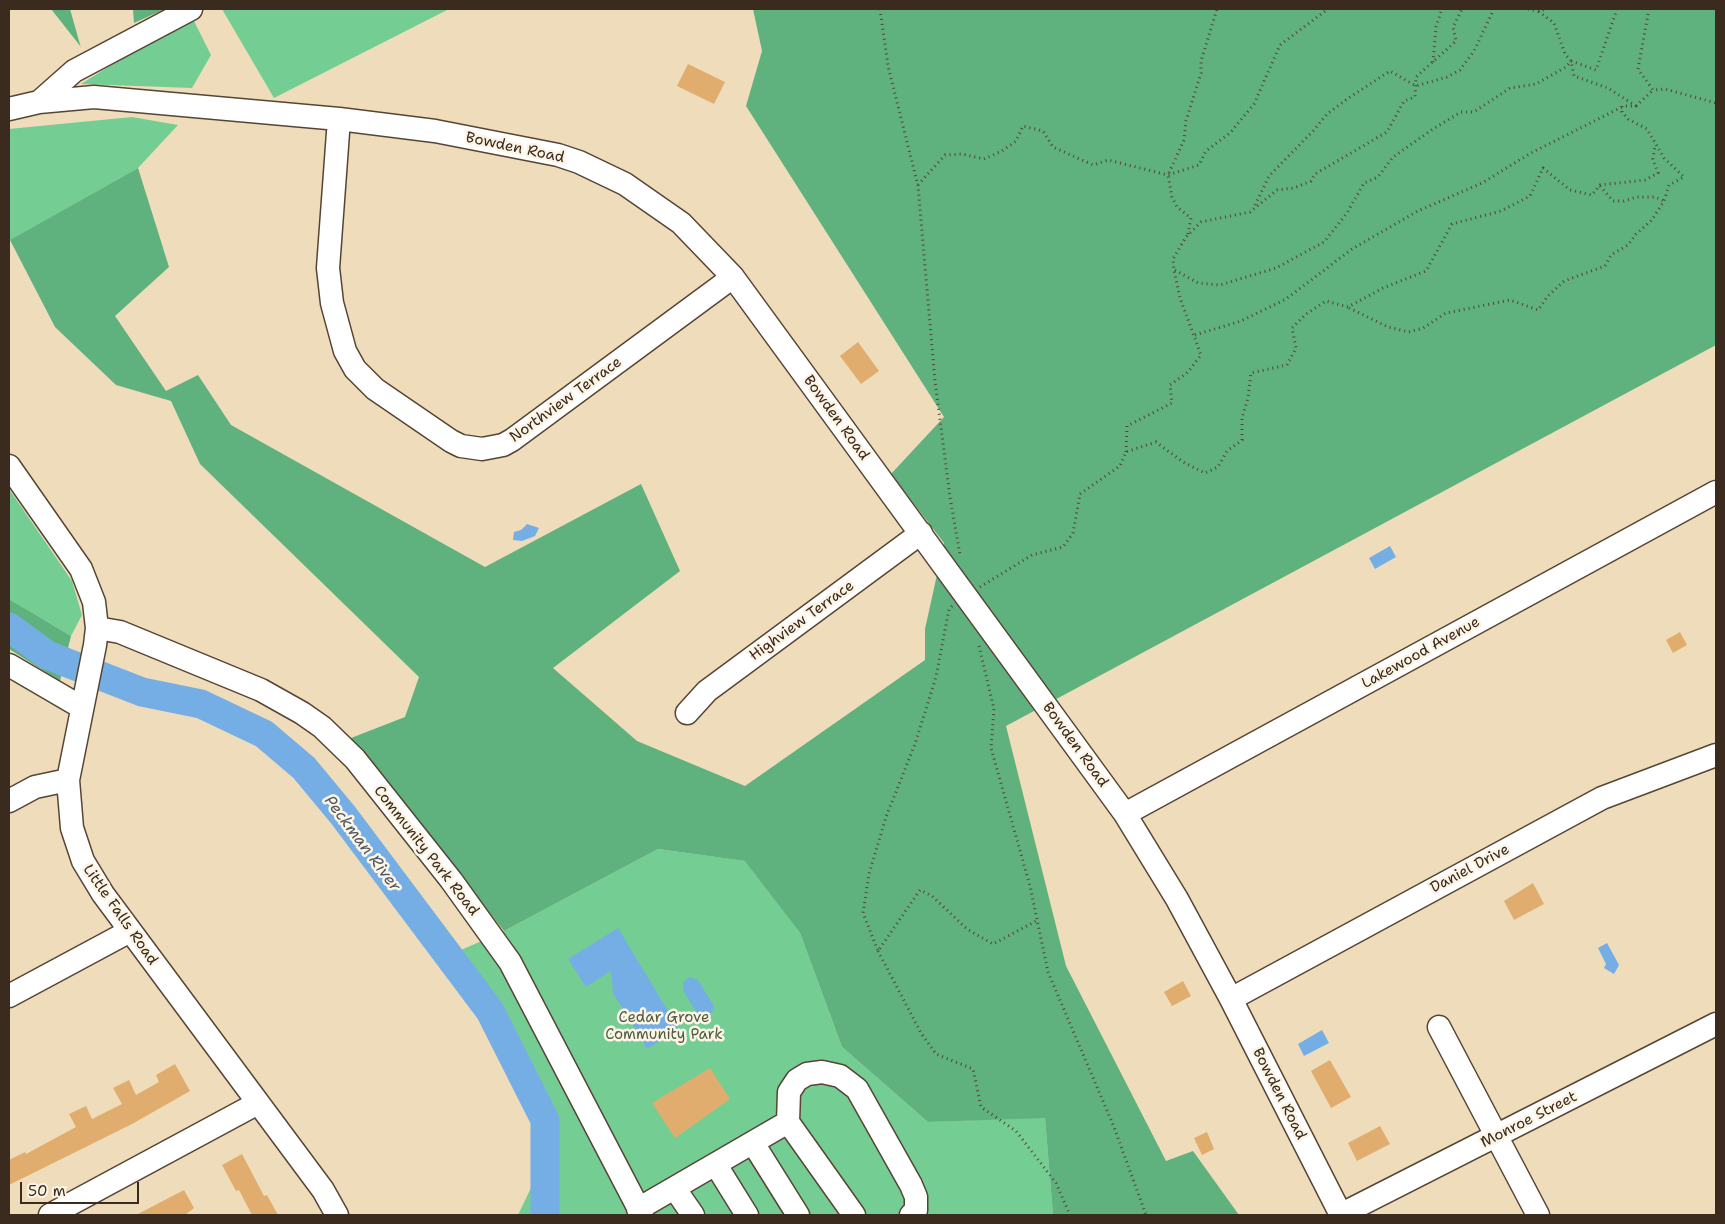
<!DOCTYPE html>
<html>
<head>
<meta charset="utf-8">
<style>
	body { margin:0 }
	#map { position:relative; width:1725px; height:1224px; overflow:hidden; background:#efdcba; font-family:"Shantell Sans",sans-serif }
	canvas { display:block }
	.frame { position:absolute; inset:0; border:10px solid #3b2a1e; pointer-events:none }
	.scale { position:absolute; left:20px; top:1182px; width:119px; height:22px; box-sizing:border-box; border:2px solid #3b2a1e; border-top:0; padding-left:6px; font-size:15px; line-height:18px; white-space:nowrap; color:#3b2a1e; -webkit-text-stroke:4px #fcf5e5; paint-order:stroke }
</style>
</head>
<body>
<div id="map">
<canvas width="1725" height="1224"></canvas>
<div class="frame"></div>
<div class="scale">50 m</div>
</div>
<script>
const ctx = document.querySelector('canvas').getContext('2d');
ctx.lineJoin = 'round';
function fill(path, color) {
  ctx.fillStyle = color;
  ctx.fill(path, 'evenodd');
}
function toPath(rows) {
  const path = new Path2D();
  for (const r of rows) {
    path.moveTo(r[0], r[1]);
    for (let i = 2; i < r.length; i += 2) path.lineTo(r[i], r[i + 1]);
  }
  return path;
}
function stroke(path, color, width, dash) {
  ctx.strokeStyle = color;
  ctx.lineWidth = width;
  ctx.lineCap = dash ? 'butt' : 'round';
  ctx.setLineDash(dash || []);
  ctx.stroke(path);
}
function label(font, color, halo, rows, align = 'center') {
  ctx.font = font + ' "Shantell Sans",sans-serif';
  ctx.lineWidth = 5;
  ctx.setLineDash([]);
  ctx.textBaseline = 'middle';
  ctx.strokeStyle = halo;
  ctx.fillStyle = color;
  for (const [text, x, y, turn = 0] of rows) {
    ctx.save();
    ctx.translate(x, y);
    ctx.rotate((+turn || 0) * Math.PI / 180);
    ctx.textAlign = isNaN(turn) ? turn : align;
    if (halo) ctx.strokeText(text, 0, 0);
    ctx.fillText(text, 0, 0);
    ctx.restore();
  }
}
const green = toPath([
	[222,9,449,9,274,98],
	[191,15,211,55,192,88,81,84],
	[132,117,178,125,138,168,9,241,9,129],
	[9,489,72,581,82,615,71,636,9,599],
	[658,849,746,861,800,933,842,1047,928,1122,1045,1117,1053,1215,518,1215,539,1171,532,1119,473,1002,443,958,504,931]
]);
const forest = toPath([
	[51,9,70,9,81,48,81,47],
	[133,9,165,9,134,23],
	[753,9,1716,9,1716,345,1006,726,1066,966,1166,1161,1193,1151,1239,1215,1053,1215,1045,1118,928,1122,842,1047,800,933,745,861,658,849,504,931,351,738,405,717,419,677,200,464,171,401,116,385,55,327,10,240,138,168,169,267,115,316,166,391,198,375,231,425,485,567,641,484,680,571,553,668,637,741,745,786,925,660,925,629,944,543,891,474,944,417,746,106,762,51],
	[9,599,71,636,60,681,9,649]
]);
const water = toPath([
	[527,524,539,528,535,536,522,541,513,540,514,532,521,530],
	[1390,546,1396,557,1375,569,1369,558],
	[618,928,679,1029,647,1049,613,993,611,971,586,987,568,959],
	[1607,943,1619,965,1614,974,1604,968,1606,964,1598,948],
	[690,977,698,980,714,1006,712,1012,705,1016,698,1015,683,990,683,982],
	[1322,1030,1329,1043,1304,1056,1298,1044]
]);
const river = toPath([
	[9,627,47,655,142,692,201,704,264,734,304,768,343,815,490,1011,545,1120,545,1215]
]);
const building = toPath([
	[688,64,725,82,714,104,677,86],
	[858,342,879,371,861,384,840,356],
	[1680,632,1687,645,1673,653,1666,640],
	[1533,883,1544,904,1514,920,1504,901],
	[1183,981,1191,996,1172,1006,1164,992],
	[1330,1060,1351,1097,1331,1108,1311,1071],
	[175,1064,190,1091,132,1124,9,1185,9,1160,25,1152,26,1154,76,1127,69,1114,86,1106,92,1119,122,1104,113,1088,129,1080,136,1095,159,1082,156,1075],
	[710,1068,730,1099,675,1138,652,1103],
	[1380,1126,1390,1144,1357,1161,1348,1143],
	[1207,1132,1214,1149,1202,1155,1194,1138],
	[242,1154,264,1196,267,1195,278,1215,252,1215,239,1190,236,1191,222,1165],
	[184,1190,194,1208,185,1215,136,1215]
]);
const path = toPath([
	[880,9,888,66,918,186,935,381,950,497,960,555],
	[1528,9,1538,11,1547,9],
	[1649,9,1638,69,1653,90,1665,89,1716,103],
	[1433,62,1436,27,1442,9],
	[1636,106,1653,90],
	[918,185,945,155,962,154,984,159,1002,151,1016,141,1023,126,1043,131,1053,147,1093,165,1108,160,1168,175,1199,165,1206,151,1230,133,1254,104,1280,45,1328,9],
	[1600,186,1613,201,1624,201,1637,197,1655,197,1664,201],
	[1255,205,1269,176,1313,131,1327,114,1350,97,1390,71,1416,86,1447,77,1460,70,1474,51,1494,9],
	[1188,234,1191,218,1177,207,1172,197,1168,175,1184,140,1186,121,1201,73,1201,61,1217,9],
	[1175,270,1198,283,1220,285,1276,268,1324,242,1347,213,1364,183,1378,177,1393,157,1433,129,1461,112,1474,112,1510,88,1536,84,1566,67,1571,61,1596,70,1617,9],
	[1349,308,1388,327,1409,332,1423,328,1446,313,1510,300,1538,310,1547,297,1564,281,1605,266,1611,255,1628,245,1636,234,1652,220,1664,201,1669,185,1684,177,1664,158,1647,129,1628,119,1622,112,1622,106,1636,106,1608,88,1574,76,1571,61,1565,54,1554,23,1538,11],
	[1195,335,1241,321,1286,299,1352,249,1418,211,1482,183,1531,153,1622,107],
	[1126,452,1127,426,1172,403,1170,385,1188,372,1201,355,1180,298,1174,270,1173,259,1186,237,1201,222,1250,212,1277,190,1294,188,1311,181,1315,174,1387,132,1404,101,1415,97,1416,77,1456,41,1453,27,1462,9],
	[980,587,1032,555,1063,547,1073,533,1080,494,1120,466,1126,452,1156,442,1183,462,1205,473,1218,467,1227,451,1242,440,1242,418,1248,398,1251,373,1287,365,1296,348,1292,328,1306,314,1326,301,1348,307,1383,288,1426,271,1452,224,1501,211,1530,196,1543,168,1570,190,1592,195,1600,185,1645,180,1658,173,1653,159,1655,145],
	[952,606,949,609,936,677,915,744,886,817,869,874,863,913,878,951,920,890,932,896,967,929,993,944,1038,920],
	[979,646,994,709,991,748,1030,886,1048,972,1114,1127,1146,1215],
	[878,951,921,1033,936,1054,973,1069,981,1107,1016,1131,1056,1183,1070,1215]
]);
const minor = toPath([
	[39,102,74,71,191,9],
	[9,109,39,102,94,97,339,119,435,131,558,155,579,162,625,184,681,223,733,277,1125,814,1177,899,1231,999,1341,1215],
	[339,119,328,268,332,303,345,351,355,369,375,389,451,441,461,446,482,449,503,445,512,440,733,277],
	[9,466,81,569,94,602,97,628,95,645,68,780,72,828,83,861,103,894,323,1190,337,1215],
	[97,628,120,632,261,690,302,713,322,727,355,759,451,880,510,962,642,1215],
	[9,665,81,707],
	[687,713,707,691,921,533],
	[9,801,35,787,68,780],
	[1125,814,1716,492],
	[9,996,130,931],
	[1231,999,1602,798,1716,755],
	[1439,1027,1538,1215],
	[788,1122,789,1092,797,1080,807,1074,822,1072,840,1076,857,1089,911,1185,916,1197,916,1210,911,1215],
	[753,1143,798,1215],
	[716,1165,747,1215],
	[675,1189,693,1215],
	[638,1209,788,1122,854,1215],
	[50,1215,258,1103],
	[1340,1215,1716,1024]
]);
const streetNames = [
	["Bowden Road",515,148,12],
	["Northview Terrace",566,400,-36],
	["Bowden Road",836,418,54],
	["Highview Terrace",802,621,-36],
	["Lakewood Avenue",1421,653,-29],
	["Bowden Road",1075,745,54],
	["Community Park Road",426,851,52],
	["Daniel Drive",1470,869,-28],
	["Little Falls Road",120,915,55],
	["Bowden Road",1279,1094,63],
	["Monroe Street",1529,1120,-27]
];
const parkNames = [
	["Cedar Grove",664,1018],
	["Community Park",664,1035]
];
const waterNames = [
	["Peckman River",362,844,53]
];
fill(green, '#74ce94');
fill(forest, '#5fb17e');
fill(water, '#75aee5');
stroke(river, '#75aee5', 29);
fill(building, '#e0ad6f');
stroke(minor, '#564535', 25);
stroke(path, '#564535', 3, [1, 4]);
stroke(minor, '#fff', 22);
label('15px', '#3b2a1e', '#fcf5e5', streetNames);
label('15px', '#4c5b41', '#fcf5e5', parkNames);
label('italic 16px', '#4f5864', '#fcf5e5', waterNames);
</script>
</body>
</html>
